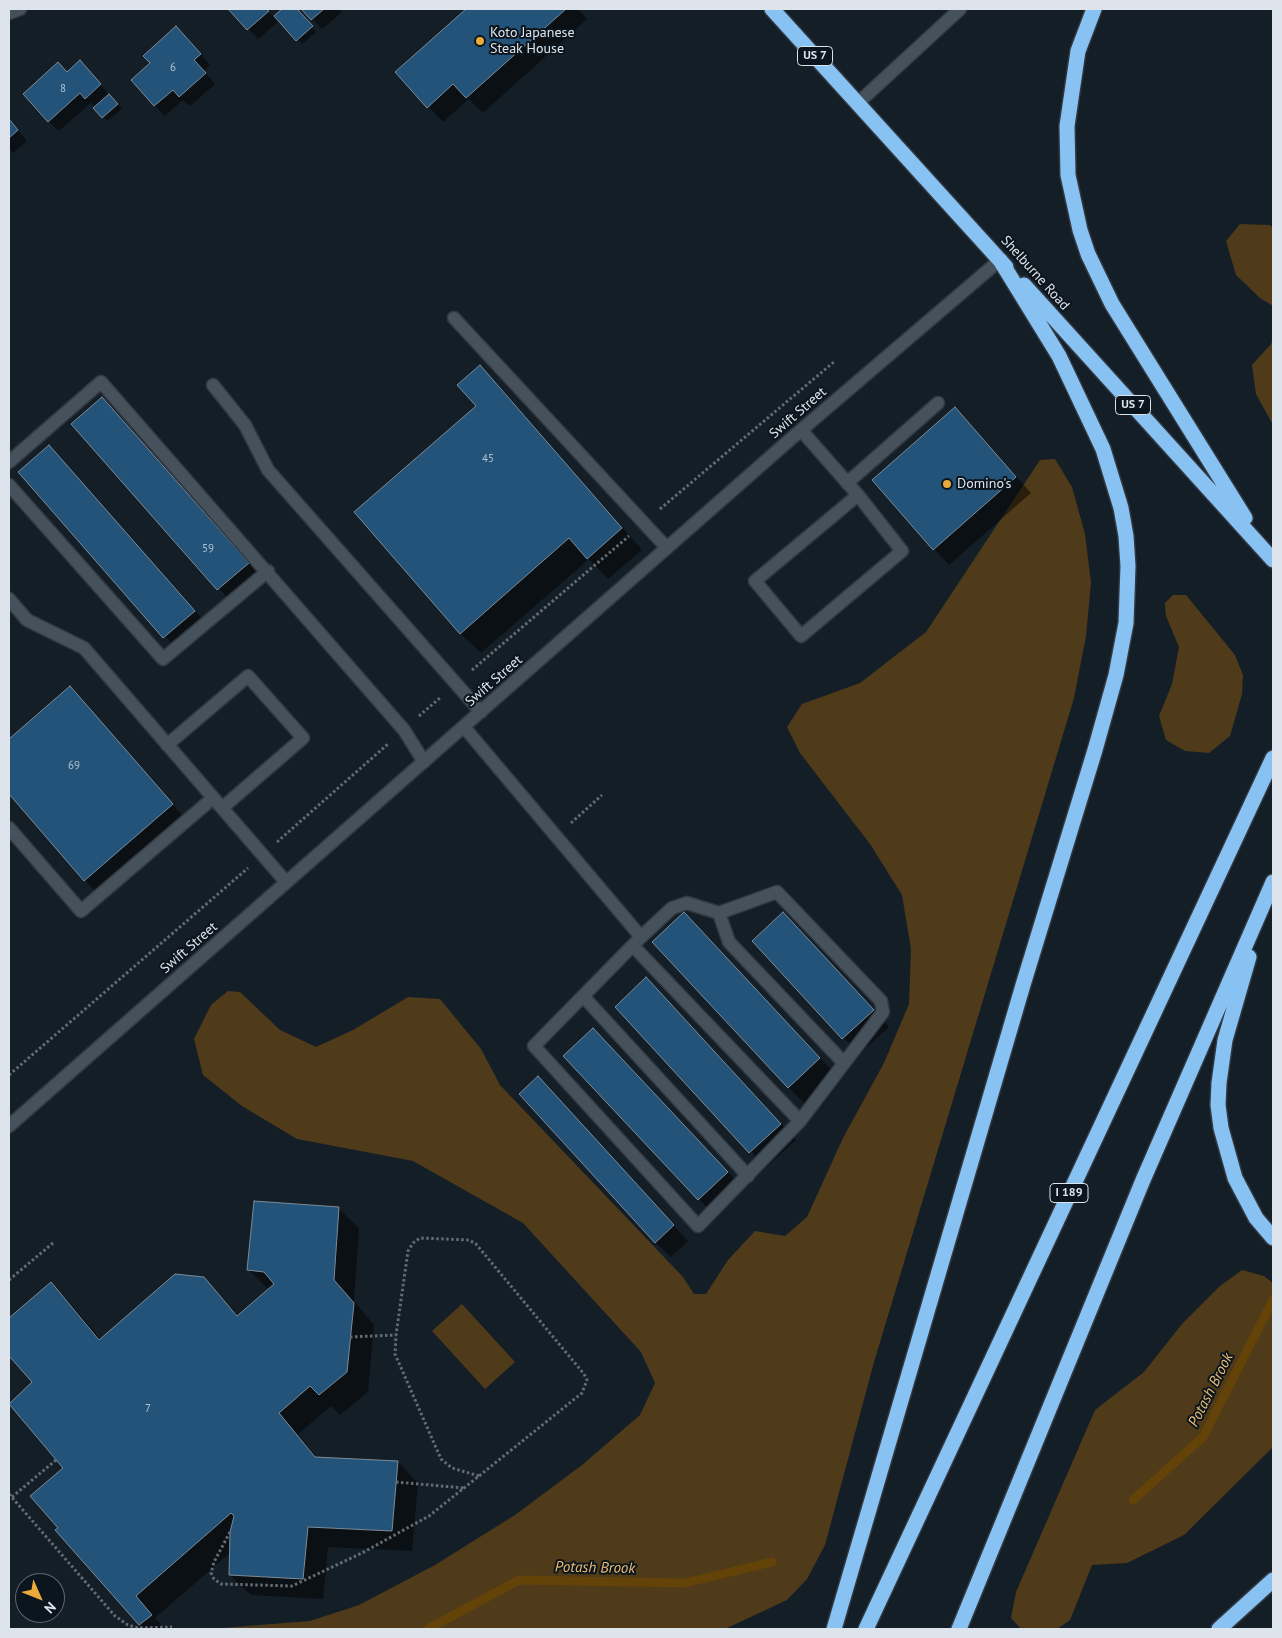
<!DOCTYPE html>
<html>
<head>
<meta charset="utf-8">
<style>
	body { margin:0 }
	#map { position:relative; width:1282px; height:1638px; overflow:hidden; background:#141e27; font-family:"PT Sans",sans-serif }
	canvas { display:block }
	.frame { position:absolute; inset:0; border:10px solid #dee4eb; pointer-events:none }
	.north { position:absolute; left:15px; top:1573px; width:50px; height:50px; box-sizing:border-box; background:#0b151d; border:1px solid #5f686f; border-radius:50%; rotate:134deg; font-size:14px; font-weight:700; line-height:20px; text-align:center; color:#dee4eb }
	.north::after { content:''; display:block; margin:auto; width:18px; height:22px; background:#ebaa39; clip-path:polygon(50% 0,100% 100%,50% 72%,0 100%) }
</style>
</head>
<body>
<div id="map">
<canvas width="1282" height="1638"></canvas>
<div class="frame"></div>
<div class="north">N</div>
</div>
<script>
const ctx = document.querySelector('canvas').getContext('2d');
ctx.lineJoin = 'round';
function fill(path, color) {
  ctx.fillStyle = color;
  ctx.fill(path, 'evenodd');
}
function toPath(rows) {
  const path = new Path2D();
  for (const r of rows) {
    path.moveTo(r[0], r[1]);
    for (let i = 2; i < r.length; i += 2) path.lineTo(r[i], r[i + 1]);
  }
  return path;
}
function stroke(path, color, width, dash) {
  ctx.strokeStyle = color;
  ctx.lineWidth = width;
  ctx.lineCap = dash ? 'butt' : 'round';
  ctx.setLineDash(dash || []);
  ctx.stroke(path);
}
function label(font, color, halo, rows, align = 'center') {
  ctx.font = font + ' "PT Sans",sans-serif';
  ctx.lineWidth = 4;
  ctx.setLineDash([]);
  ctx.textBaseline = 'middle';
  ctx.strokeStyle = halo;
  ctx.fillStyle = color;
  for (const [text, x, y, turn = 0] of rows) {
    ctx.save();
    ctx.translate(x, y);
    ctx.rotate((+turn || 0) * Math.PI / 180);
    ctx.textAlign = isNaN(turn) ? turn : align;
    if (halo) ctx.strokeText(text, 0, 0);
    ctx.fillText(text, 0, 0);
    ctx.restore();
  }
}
const green = toPath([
	[1240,224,1270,225,1273,228,1273,306,1260,298,1236,275,1226,241],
	[1273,336,1273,425,1256,394,1252,365,1271,344],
	[1055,459,1072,487,1085,534,1091,583,1086,636,1074,698,874,1362,825,1545,807,1579,787,1600,725,1629,209,1629,310,1621,359,1605,435,1565,515,1515,582,1465,640,1415,655,1383,641,1352,523,1223,413,1161,297,1139,242,1106,203,1075,194,1039,211,1005,228,991,240,992,280,1030,316,1047,353,1030,408,997,440,999,481,1049,500,1085,683,1277,694,1294,706,1294,728,1260,755,1231,785,1236,807,1217,843,1138,884,1063,909,1004,911,949,902,895,870,844,800,753,787,727,802,704,860,683,926,632,1040,460],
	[1173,595,1186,595,1235,655,1243,675,1242,694,1230,736,1209,753,1185,751,1166,740,1159,716,1172,684,1179,647,1166,616,1165,603],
	[1242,1270,1264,1276,1273,1283,1273,1447,1184,1535,1127,1563,1092,1565,1070,1620,1057,1629,1021,1629,1011,1618,1016,1592,1095,1410,1144,1372,1182,1324,1220,1286],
	[462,1304,515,1362,485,1389,432,1331]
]);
const shadow = toPath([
	[230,9,272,9,269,12,278,22,258,39],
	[284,9,296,9,316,32,302,44,276,16],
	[303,9,339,9,342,12,322,29],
	[468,9,578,9,587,19,483,113,469,99,443,122,397,72],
	[187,38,210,65,204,71,215,84,190,106,183,100,165,116,154,105,151,63],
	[80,62,122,109,107,121,91,103,59,131,48,121,67,73],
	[9,120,27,141,13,153,9,149],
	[480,366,500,387,642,550,608,579,589,559,481,653,460,633],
	[102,398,263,579,234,605,73,424],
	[955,409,1031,493,949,565,934,549],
	[49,446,209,627,180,653,19,472],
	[70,687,182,815,95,891,9,792,9,740],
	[700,929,835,1074,804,1103,788,1087],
	[799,929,889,1027,859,1054,754,941],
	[662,995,796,1140,766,1167,617,1007],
	[609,1045,743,1188,714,1215,565,1056],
	[553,1094,688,1241,671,1257,655,1242],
	[338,1208,359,1228,354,1301,374,1325,368,1392,340,1415,331,1406,298,1434,318,1459,398,1462,418,1483,412,1551,328,1547,323,1599,251,1595,230,1575,231,1552,155,1618,165,1629,145,1629,59,1528,64,1468,34,1382,9,1354,9,1320,51,1283,71,1304,101,1340,203,1278,239,1316,269,1290,249,1270]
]);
const stream = toPath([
	[1133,1500,1203,1437,1273,1300],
	[428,1629,519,1580,685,1583,772,1562]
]);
const building = toPath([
	[228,9,266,9,269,11,247,30,228,9],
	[282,9,297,9,313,26,296,41,274,16,282,9],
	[301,9,324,9,311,20,301,9],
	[466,9,566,9,466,98,453,84,427,108,395,72,466,9],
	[176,26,201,54,194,60,206,73,179,97,173,90,154,106,131,80,150,63,143,56,176,26],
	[80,60,101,84,85,99,80,93,48,122,23,94,58,62,67,72,80,60],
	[109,94,118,104,102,118,93,108,109,94],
	[9,119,18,130,9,138,9,119],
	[480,365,622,528,587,559,569,538,460,634,354,512,476,406,457,385,480,365],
	[102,397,249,563,217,590,71,424,102,397],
	[955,407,1016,477,933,550,872,480,955,407],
	[49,445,195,611,163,638,18,472,49,445],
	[70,686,173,804,84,881,9,794,9,739,70,686],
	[684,912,820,1058,788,1088,652,942,684,912],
	[783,912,874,1010,842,1039,752,941,783,912],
	[646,977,781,1124,749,1153,615,1007,646,977],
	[593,1028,728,1172,698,1200,563,1056,593,1028],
	[538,1076,674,1225,655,1243,519,1094,538,1076],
	[254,1201,339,1207,334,1280,354,1303,347,1372,319,1395,310,1386,279,1413,315,1457,398,1461,392,1531,308,1527,303,1579,229,1575,230,1532,234,1516,231,1513,136,1596,152,1615,139,1625,55,1530,58,1528,30,1496,63,1468,9,1404,32,1382,9,1356,9,1318,51,1282,99,1340,175,1274,204,1277,237,1316,274,1284,264,1272,247,1270,254,1201]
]);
const path = toPath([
	[660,509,835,361],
	[472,670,629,536],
	[419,716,441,697],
	[571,823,602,795],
	[277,842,388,744],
	[9,1075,248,868],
	[9,1280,53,1243],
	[350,1337,396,1335],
	[396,1482,464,1488],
	[9,1494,115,1616,128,1625,138,1628,172,1627],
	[12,1497,56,1460],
	[230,1532,214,1562,211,1573,214,1579,221,1584,292,1586,362,1553,429,1516,479,1476,582,1393,587,1380,584,1374,476,1244,469,1240,420,1238,413,1243,408,1251,396,1335,395,1354,441,1459,452,1468,479,1476]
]);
const minor = toPath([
	[9,13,20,9],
	[858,103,960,9],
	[454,318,667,548],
	[213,385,245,425,268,470,481,712],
	[801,430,858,495,902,551,801,636,755,581,858,495],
	[9,462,101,382,404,730,424,762],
	[847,483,938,403],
	[9,485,163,659,268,571],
	[9,599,27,620,84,648,286,882],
	[464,727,641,937,534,1046,698,1226,800,1121,883,1012,881,1001,777,892,719,913,687,903,672,908,641,937],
	[167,745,248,676,303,738,222,808],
	[9,828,81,911,213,798],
	[719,913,729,942,844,1063],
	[633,946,800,1121],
	[583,996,748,1176],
	[9,1126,793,437,1000,260]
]);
const highway = toPath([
	[772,9,1006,267],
	[1094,9,1078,51,1067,126,1068,175,1080,230,1088,254,1112,304,1245,518],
	[1024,285,1273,560],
	[1249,957,1225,1040,1219,1083,1218,1105,1221,1128,1235,1178,1256,1218,1273,1238],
	[834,1629,1023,985,1095,750,1116,675,1126,623,1128,566,1126,536,1121,508,1103,449,1059,356,1000,260],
	[866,1629,1273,758],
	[959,1629,1143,1180,1273,882],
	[1219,1629,1273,1580]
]);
const markers = [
	[480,41,5,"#ebaa39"],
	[947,484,5,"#ebaa39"]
];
const numberNames = [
	["6",173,68],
	["8",63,89],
	["45",488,459],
	["59",208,549],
	["69",74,766],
	["7",148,1409]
];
const shields = [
	[815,56,35],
	[1133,405,35],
	[1069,1193,38]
];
const shieldNames = [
	["US 7",815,56],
	["US 7",1133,405],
	["I 189",1069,1193]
];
const poiNames = [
	["Koto Japanese",490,33],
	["Steak House",490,49],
	["Domino's",957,484]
];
const streetNames = [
	["Shelburne Road",1035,273,48],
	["Swift Street",798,413,-41],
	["Swift Street",494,681,-41],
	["Swift Street",189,948,-41]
];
const waterNames = [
	["Potash Brook",1211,1390,-63],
	["Potash Brook",595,1568,1]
];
fill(green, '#4f3b1a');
fill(shadow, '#0007');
stroke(stream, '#634307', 9);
fill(building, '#235379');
stroke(building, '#7e8b96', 1);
stroke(minor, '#323840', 15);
stroke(highway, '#323840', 18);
stroke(path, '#636b74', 3, [2.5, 2.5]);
stroke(minor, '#45515b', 12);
stroke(highway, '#88c2f3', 15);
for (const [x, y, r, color] of markers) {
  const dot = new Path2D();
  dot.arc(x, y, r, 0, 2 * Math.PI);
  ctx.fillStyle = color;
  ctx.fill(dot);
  stroke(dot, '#0b151d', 2);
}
label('11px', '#afc0ce', null, numberNames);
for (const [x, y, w] of shields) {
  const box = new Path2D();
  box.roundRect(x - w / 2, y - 9.5, w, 19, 4);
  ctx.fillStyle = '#0b151d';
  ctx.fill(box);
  stroke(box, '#dee4eb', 1);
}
label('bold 12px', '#dee4eb', null, shieldNames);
label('14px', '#dee4eb', '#0b151d', poiNames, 'left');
label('14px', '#dee4eb', '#0b151d', streetNames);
label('italic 15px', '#f1be71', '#0b151d', waterNames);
</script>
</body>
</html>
